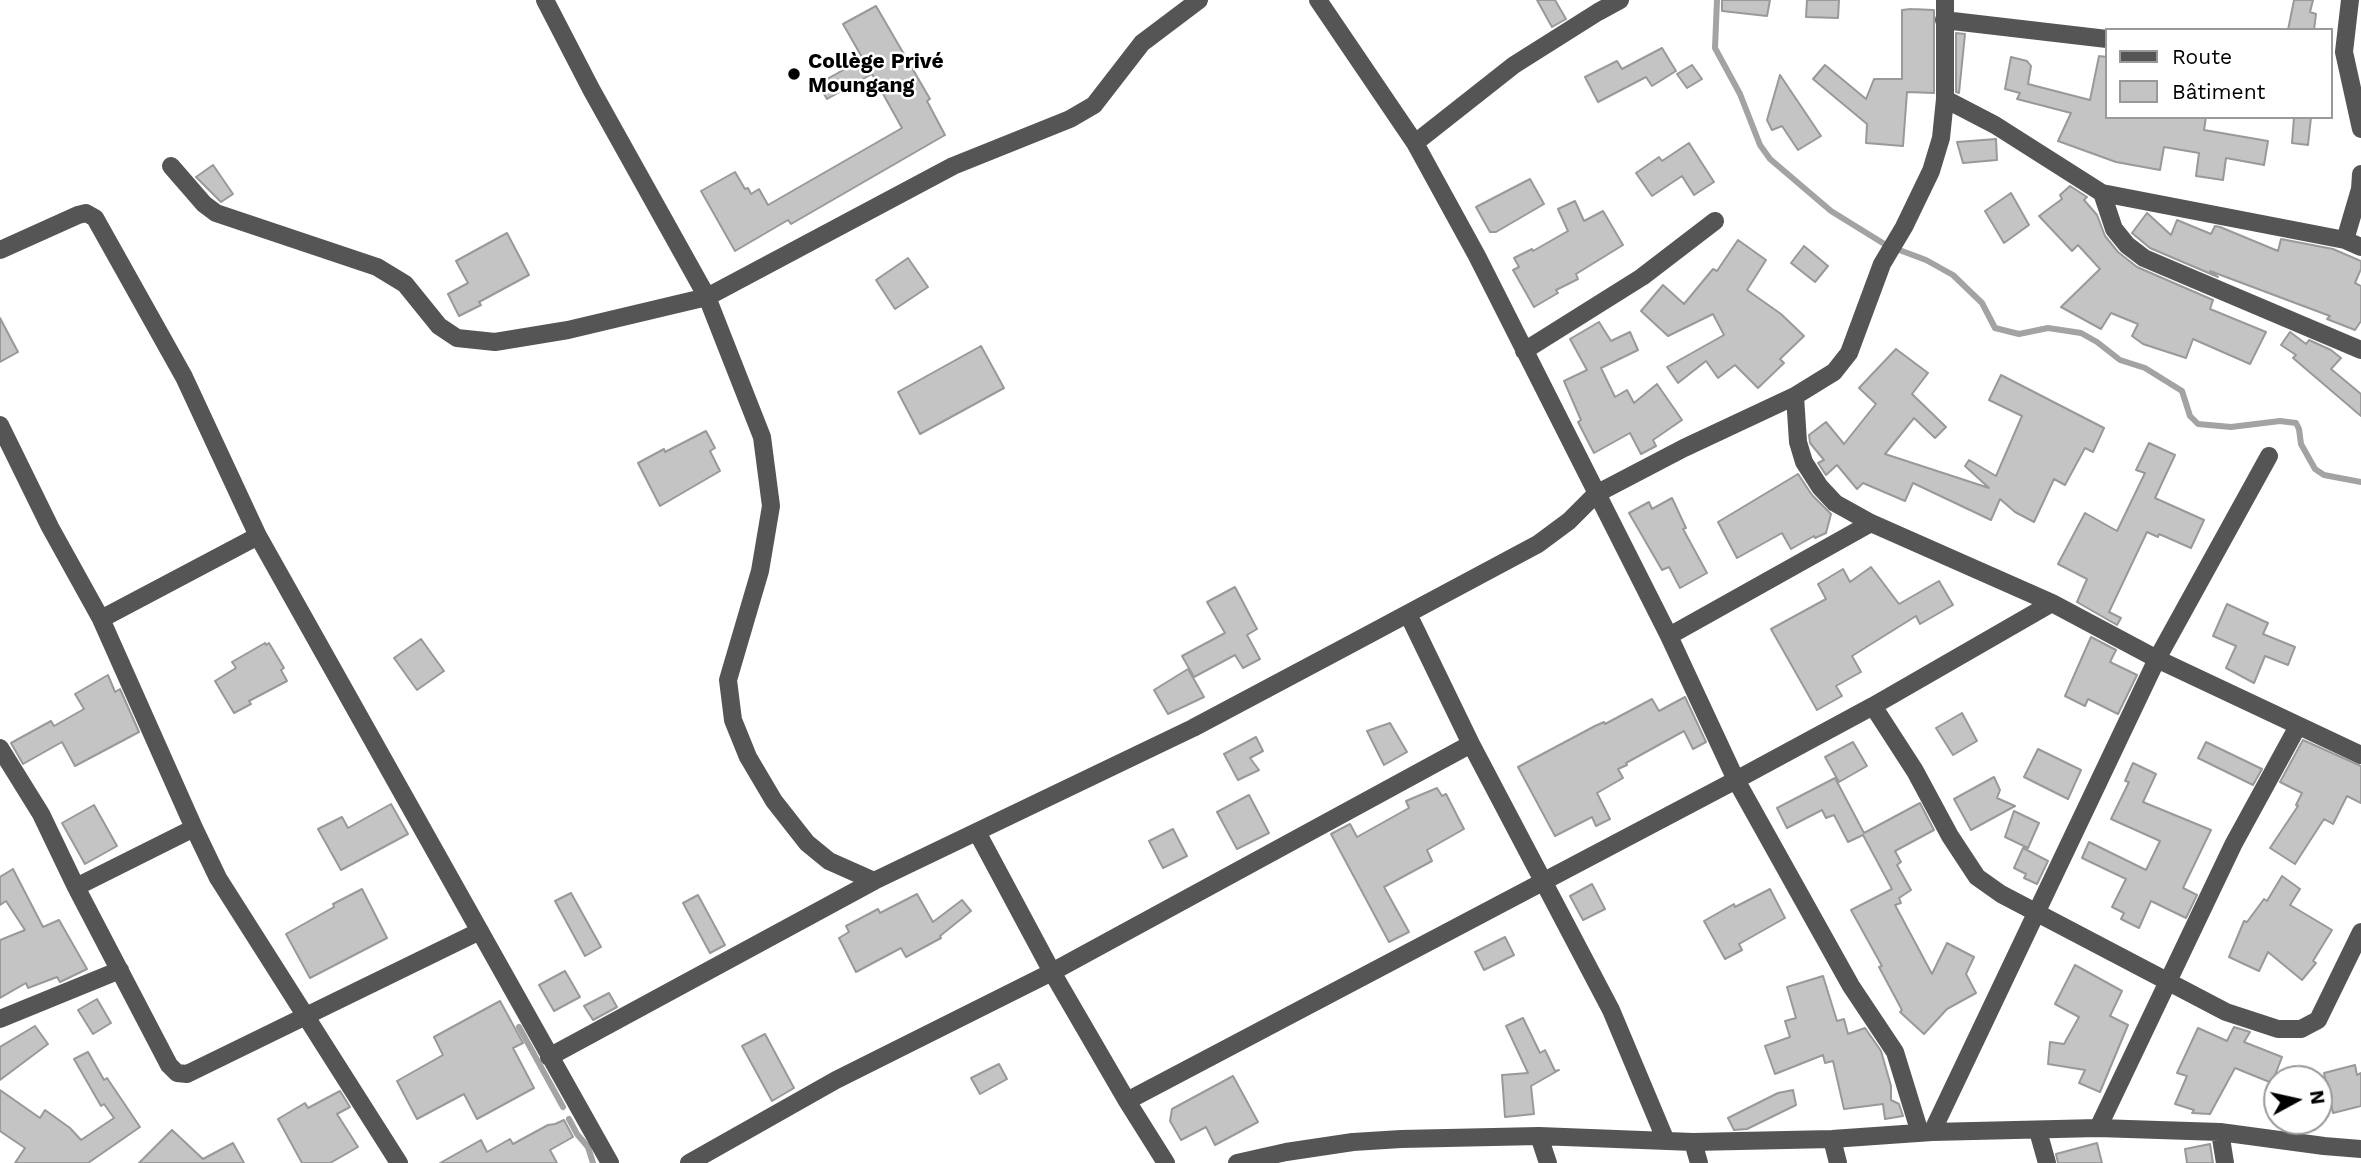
<!DOCTYPE html>
<html>
<head>
<meta charset="utf-8">
<style>
	body { margin:0 }
	#map { position:relative; width:2361px; height:1163px; overflow:hidden; background:#fff; font-family:"Work Sans",sans-serif }
	canvas { display:block }
	.legend { position:absolute; left:2105px; top:28px; width:228px; height:91px; box-sizing:border-box; background:#fff; border:2px solid #999; margin:0; padding:9px 12px; list-style:none; font-size:21px; color:#000 }
	.legend li { display:flex; align-items:center; gap:14px; height:35px }
	.legend b { width:35px; border:2px solid #999 }
	.north { position:absolute; left:2263px; top:1065px; width:70px; height:70px; box-sizing:border-box; background:#fff; border:2px solid #999; border-radius:50%; rotate:82deg; font-size:19px; font-weight:700; line-height:28px; text-align:center; color:#000 }
	.north::after { content:''; display:block; margin:auto; width:24px; height:32px; background:#000; clip-path:polygon(50% 0,100% 100%,50% 72%,0 100%) }
</style>
</head>
<body>
<div id="map">
<canvas width="2361" height="1163"></canvas>
<ul class="legend">
<li><b style="height:9px;background:#555"></b>Route</li>
<li><b style="height:19px;background:#c4c4c4"></b>Bâtiment</li>
</ul>
<div class="north">N</div>
</div>
<script>
const ctx = document.querySelector('canvas').getContext('2d');
ctx.lineJoin = 'round';
function toPath(rows) {
  const path = new Path2D();
  for (const r of rows) {
    path.moveTo(r[0], r[1]);
    for (let i = 2; i < r.length; i += 2) path.lineTo(r[i], r[i + 1]);
  }
  return path;
}
function stroke(path, color, width, dash) {
  ctx.strokeStyle = color;
  ctx.lineWidth = width;
  ctx.lineCap = dash ? 'butt' : 'round';
  ctx.setLineDash(dash || []);
  ctx.stroke(path);
}
function fill(path, color) {
  ctx.fillStyle = color;
  ctx.fill(path, 'evenodd');
}
function label(font, color, halo, rows, align = 'center') {
  ctx.font = font + ' "Work Sans",sans-serif';
  ctx.lineWidth = 5;
  ctx.setLineDash([]);
  ctx.textBaseline = 'middle';
  ctx.strokeStyle = halo;
  ctx.fillStyle = color;
  for (const [text, x, y, turn = 0] of rows) {
    ctx.save();
    ctx.translate(x, y);
    ctx.rotate((+turn || 0) * Math.PI / 180);
    ctx.textAlign = isNaN(turn) ? turn : align;
    if (halo) ctx.strokeText(text, 0, 0);
    ctx.fillText(text, 0, 0);
    ctx.restore();
  }
}
const stream = toPath([
	[1717,0,1715,48,1740,94,1760,145,1770,159,1831,211,1886,245,1926,260,1953,275,1982,303,1995,328,2019,334,2048,328,2081,333,2097,342,2120,360,2145,368,2182,391,2190,416,2198,424,2231,427,2280,421,2296,423,2299,429,2301,444,2315,469,2324,475,2361,482],
	[519,1027,563,1107],
	[569,1119,577,1134,588,1147,593,1163]
]);
const building = toPath([
	[1537,0,1555,0,1566,19,1552,27,1537,0],
	[1722,0,1770,0,1767,16,1722,11,1722,0],
	[1807,0,1839,0,1838,18,1806,17,1807,0],
	[2294,0,2313,0,2310,12,2316,14,2314,30,2288,30,2294,0],
	[876,6,930,99,927,101,945,135,791,224,788,220,735,251,701,191,735,172,745,189,748,188,751,194,759,189,768,205,902,128,872,74,827,99,818,84,863,59,843,24,876,6],
	[1911,9,1934,10,1934,93,1907,92,1903,146,1866,143,1867,124,1813,79,1825,65,1866,99,1874,79,1902,79,1902,10,1911,9],
	[1956,33,1965,34,1959,93,1956,92,1956,33],
	[1662,48,1676,71,1652,86,1646,77,1598,102,1585,77,1617,61,1622,69,1662,48],
	[2099,56,2107,57,2107,117,2206,117,2204,130,2268,141,2264,165,2226,158,2223,180,2196,176,2199,153,2164,147,2160,170,2116,162,2058,141,2071,113,2017,99,2020,93,2005,89,2011,57,2027,61,2031,66,2028,84,2090,100,2099,56],
	[1692,65,1702,79,1687,88,1677,74,1692,65],
	[1780,75,1821,136,1798,150,1782,126,1772,130,1767,120,1780,75],
	[2294,117,2311,117,2308,145,2292,143,2294,117],
	[1996,139,1997,160,1963,163,1957,142,1996,139],
	[1689,143,1714,182,1694,195,1682,176,1652,196,1636,173,1659,157,1662,161,1689,143],
	[213,165,233,194,221,202,196,177,213,165],
	[1530,179,1544,204,1496,232,1490,232,1476,207,1530,179],
	[2070,186,2087,197,2084,200,2097,215,2105,236,2118,252,2137,267,2213,300,2210,309,2266,332,2250,364,2193,339,2186,358,2143,344,2132,336,2138,324,2111,313,2101,329,2061,307,2100,269,2078,245,2072,251,2039,216,2062,199,2060,195,2070,186],
	[2011,193,2029,225,2004,243,1985,211,2011,193],
	[1575,201,1584,221,1603,211,1623,245,1576,274,1578,279,1556,290,1558,293,1534,307,1513,270,1519,267,1514,258,1532,249,1533,251,1568,231,1558,209,1575,201],
	[2147,213,2171,235,2177,220,2211,234,2215,226,2220,227,2278,251,2281,239,2333,249,2361,261,2361,269,2355,283,2361,286,2361,321,2355,330,2327,319,2330,316,2210,271,2218,277,2150,248,2132,233,2147,213],
	[507,233,529,275,479,302,481,305,459,316,448,294,468,283,456,261,507,233],
	[1738,240,1766,260,1747,290,1781,314,1804,336,1780,359,1784,363,1758,388,1735,365,1718,378,1706,361,1678,383,1667,367,1724,335,1713,314,1668,336,1641,311,1663,285,1684,304,1713,269,1717,271,1738,240],
	[1804,246,1828,266,1815,282,1791,263,1804,246],
	[908,258,928,287,895,309,876,280,908,258],
	[0,318,18,352,0,362,0,318],
	[1599,322,1611,341,1630,332,1638,350,1601,368,1615,397,1627,390,1634,403,1657,384,1682,420,1653,440,1656,446,1641,454,1630,433,1594,453,1578,422,1581,420,1564,381,1587,370,1570,339,1599,322],
	[2290,332,2306,344,2309,340,2331,350,2341,358,2331,369,2361,394,2361,416,2293,358,2296,355,2281,345,2290,332],
	[981,346,1004,388,920,434,898,392,981,346],
	[1896,349,1928,373,1912,394,1946,427,1935,438,1914,418,1885,454,1989,488,1965,466,1969,460,1996,476,2022,416,1989,400,2001,375,2104,428,2093,452,2085,448,2065,485,2054,479,2034,522,2015,512,2000,499,1991,520,1913,483,1905,501,1863,483,1857,489,1837,465,1826,475,1818,463,1824,460,1810,443,1809,435,1826,422,1844,444,1876,404,1859,388,1896,349],
	[706,431,715,448,710,451,720,471,660,506,638,463,664,449,665,452,706,431],
	[2149,443,2175,455,2155,498,2204,520,2191,548,2159,534,2158,537,2147,532,2109,612,2121,618,2117,625,2077,602,2087,579,2058,564,2085,513,2117,531,2145,473,2136,470,2149,443],
	[1798,474,1812,495,1831,514,1826,533,1815,538,1814,536,1791,549,1782,533,1737,558,1718,522,1798,474],
	[1672,498,1686,528,1683,529,1707,573,1680,588,1669,567,1662,570,1629,513,1649,502,1652,509,1672,498],
	[1871,567,1899,604,1939,581,1953,605,1920,624,1916,616,1852,656,1861,672,1836,686,1842,696,1817,710,1771,629,1826,599,1818,584,1843,569,1850,582,1871,567],
	[1235,587,1257,629,1247,635,1260,659,1243,668,1235,655,1194,677,1182,656,1225,633,1207,602,1235,587],
	[2227,604,2268,623,2263,634,2295,647,2288,665,2265,656,2254,683,2226,668,2236,646,2213,636,2227,604],
	[2091,637,2116,650,2110,662,2137,675,2118,714,2088,699,2085,706,2065,696,2091,637],
	[421,639,444,671,417,690,394,658,421,639],
	[265,643,266,645,269,643,284,668,281,670,287,681,249,701,251,704,234,713,215,681,236,668,232,662,265,643],
	[1188,669,1204,697,1168,714,1154,690,1188,669],
	[108,675,115,692,120,689,139,732,75,766,62,742,23,764,11,743,51,721,54,726,84,709,75,694,108,675],
	[1685,697,1706,742,1693,749,1684,731,1626,763,1627,765,1618,769,1623,778,1597,793,1610,819,1596,826,1592,817,1555,836,1518,767,1595,726,1604,722,1605,724,1652,699,1659,711,1685,697],
	[1962,713,1977,741,1953,755,1936,728,1962,713],
	[1390,723,1407,752,1384,765,1367,731,1390,723],
	[1256,737,1263,751,1250,758,1259,770,1238,780,1224,754,1256,737],
	[2303,740,2361,766,2361,803,2347,796,2333,824,2324,819,2295,864,2270,848,2298,806,2296,805,2302,793,2280,782,2303,740],
	[1853,742,1867,766,1839,782,1825,757,1853,742],
	[2206,742,2262,769,2253,785,2198,758,2206,742],
	[2038,749,2081,770,2068,799,2024,777,2038,749],
	[2133,763,2156,774,2143,802,2211,830,2183,888,2197,895,2186,918,2151,901,2139,928,2121,919,2124,913,2112,907,2126,879,2082,858,2089,842,2146,870,2160,841,2111,819,2129,782,2125,781,2133,763],
	[1994,777,2000,790,1997,798,2015,806,1971,830,1954,799,1994,777],
	[1835,778,1864,833,1920,803,1934,830,1895,851,1901,862,1897,865,1911,890,1899,898,1901,903,1895,905,1932,974,1947,943,1974,957,1966,974,1976,993,1947,1009,1924,1034,1900,1012,1902,1010,1879,967,1882,966,1851,910,1892,889,1863,835,1848,842,1834,815,1826,818,1822,810,1787,828,1777,808,1835,778],
	[1437,788,1442,796,1446,794,1464,829,1427,850,1432,861,1384,887,1409,932,1389,942,1331,834,1350,824,1357,837,1409,808,1406,801,1437,788],
	[1249,795,1269,833,1237,849,1217,812,1249,795],
	[391,804,408,834,341,870,318,829,342,817,348,828,391,804],
	[94,805,117,846,85,864,62,823,94,805],
	[2014,811,2039,823,2028,848,2005,837,2014,811],
	[1173,829,1187,856,1163,868,1149,841,1173,829],
	[2023,848,2048,861,2037,884,2024,878,2026,874,2014,868,2023,848],
	[13,869,43,927,59,920,87,969,60,982,57,977,28,988,26,983,0,998,0,940,25,930,6,901,0,905,0,877,13,869],
	[2282,876,2300,889,2290,905,2332,930,2313,961,2316,963,2302,980,2268,952,2259,971,2229,957,2244,921,2247,922,2264,899,2267,901,2282,876],
	[1592,884,1605,909,1583,920,1570,896,1592,884],
	[362,889,387,938,310,978,286,934,334,907,333,904,362,889],
	[1770,889,1785,918,1739,944,1742,950,1725,959,1704,921,1734,904,1735,907,1770,889],
	[571,893,601,947,585,956,555,901,571,893],
	[917,894,933,922,962,900,971,911,940,936,941,938,906,957,901,948,856,972,839,938,849,932,846,926,878,909,880,913,917,894],
	[698,895,725,945,710,953,683,903,698,895],
	[1505,937,1514,955,1484,970,1475,952,1505,937],
	[2075,965,2122,991,2110,1016,2128,1025,2100,1092,2079,1083,2085,1070,2048,1064,2050,1042,2064,1044,2079,1017,2055,1004,2075,965],
	[565,971,580,997,554,1011,539,985,565,971],
	[1823,976,1837,1021,1844,1019,1848,1034,1865,1028,1881,1051,1891,1086,1891,1100,1899,1104,1903,1116,1885,1119,1883,1104,1844,1109,1833,1061,1825,1063,1823,1055,1775,1074,1765,1046,1790,1037,1785,1021,1796,1018,1787,987,1823,976],
	[609,993,617,1007,593,1020,584,1006,609,993],
	[97,999,111,1023,93,1034,78,1010,97,999],
	[500,1001,523,1043,513,1048,534,1088,477,1119,464,1094,417,1119,397,1081,443,1055,434,1037,500,1001],
	[1523,1018,1540,1053,1545,1050,1555,1071,1559,1070,1531,1086,1534,1114,1505,1117,1502,1075,1528,1073,1506,1026,1523,1018],
	[35,1026,48,1044,0,1080,0,1047,35,1026],
	[2234,1027,2250,1032,2244,1042,2282,1057,2272,1083,2235,1068,2210,1114,2192,1113,2194,1110,2175,1104,2187,1076,2177,1073,2198,1028,2227,1041,2234,1027],
	[765,1034,794,1088,772,1101,742,1046,765,1034],
	[88,1052,104,1080,107,1078,140,1127,88,1163,15,1163,25,1148,0,1131,0,1090,40,1118,45,1110,70,1128,81,1140,114,1118,104,1104,101,1106,74,1059,88,1052],
	[999,1064,1007,1079,980,1094,971,1078,999,1064],
	[2355,1065,2357,1075,2361,1073,2361,1106,2333,1113,2324,1073,2355,1065],
	[1233,1076,1258,1122,1215,1145,1206,1127,1181,1140,1170,1121,1172,1109,1233,1076],
	[1793,1090,1796,1105,1747,1129,1734,1130,1728,1118,1778,1093,1793,1090],
	[340,1091,350,1107,337,1114,358,1147,330,1163,302,1163,278,1119,305,1103,308,1108,340,1091],
	[564,1120,573,1137,550,1150,557,1163,440,1163,481,1140,487,1152,510,1139,513,1144,548,1125,555,1124,564,1120],
	[172,1130,203,1159,233,1143,244,1163,139,1163,172,1130],
	[2097,1143,2102,1163,2058,1163,2056,1154,2097,1143],
	[2210,1144,2213,1163,2187,1163,2185,1149,2210,1144]
]);
const minor = toPath([
	[545,0,591,89,707,297,762,437,771,506,760,571,728,680,733,720,748,757,774,801,807,843,829,861,874,881],
	[1318,0,1415,143,1477,256,1669,636,1736,780,1851,986,1895,1052,1920,1133],
	[2350,0,2344,52,2361,129],
	[1944,20,2107,39],
	[1945,99,1995,125,2102,193,2345,240,2361,247],
	[1415,143,1514,65,1598,12,1620,0],
	[171,166,204,204,216,213,377,267,405,284,439,326,457,338,495,342,568,330,707,297,953,166,1070,119,1094,105,1142,43,1199,0],
	[2102,193,2114,229,2127,245,2144,258,2361,350],
	[2345,240,2360,189,2361,174],
	[0,250,78,215,86,213,95,218,184,377,258,536,610,1163],
	[1524,351,1642,277,1715,221],
	[1795,396,1798,442,1804,462,1820,487,1835,503,1871,523,2052,603,2157,659,2361,755],
	[0,425,50,527,101,619,194,828,218,878,399,1163],
	[1408,614,1471,744,1611,1010,1666,1141],
	[101,619,258,536],
	[1669,636,1871,523],
	[1873,706,1915,771,1950,836,1977,877,2001,894,2226,1012,2278,1029,2301,1029,2318,1020,2361,932],
	[0,748,41,814,76,887,169,1065,177,1073,187,1074,480,931],
	[977,832,1052,972,1127,1101,1166,1163],
	[76,887,194,828],
	[0,1019,120,970],
	[549,1057,874,881,1193,728,1351,644,1538,544,1569,521,1596,494,1684,448,1795,396,1834,372,1849,353,1882,264,1904,227,1931,171,1941,138,1945,99,1945,0],
	[1127,1101,1736,780,1873,706,2052,603],
	[2098,1128,2233,845,2298,726],
	[2038,1131,2047,1163],
	[1932,1132,2157,659,2269,456],
	[2220,1132,2225,1163],
	[1539,1136,1548,1163],
	[1832,1139,1838,1163],
	[1693,1142,1699,1163],
	[689,1163,836,1080,1052,972,1471,744],
	[1237,1163,1286,1152,1353,1142,1401,1139,1539,1136,1693,1142,1832,1139,1932,1132,2098,1128,2220,1132,2324,1146,2361,1149]
]);
const markers = [
	[794,74,7,"#000"]
];
const poiNames = [
	["Collège Privé",808,62],
	["Moungang",808,86]
];
stroke(stream, '#a3a3a3', 6);
fill(building, '#c4c4c4');
stroke(building, '#999', 2);
stroke(minor, '#555', 18);
for (const [x, y, r, color] of markers) {
  const dot = new Path2D();
  dot.arc(x, y, r, 0, 2 * Math.PI);
  ctx.fillStyle = color;
  ctx.fill(dot);
  stroke(dot, '#fff', 2.5);
}
label('bold 21px', '#000', '#fff', poiNames, 'left');
</script>
</body>
</html>
